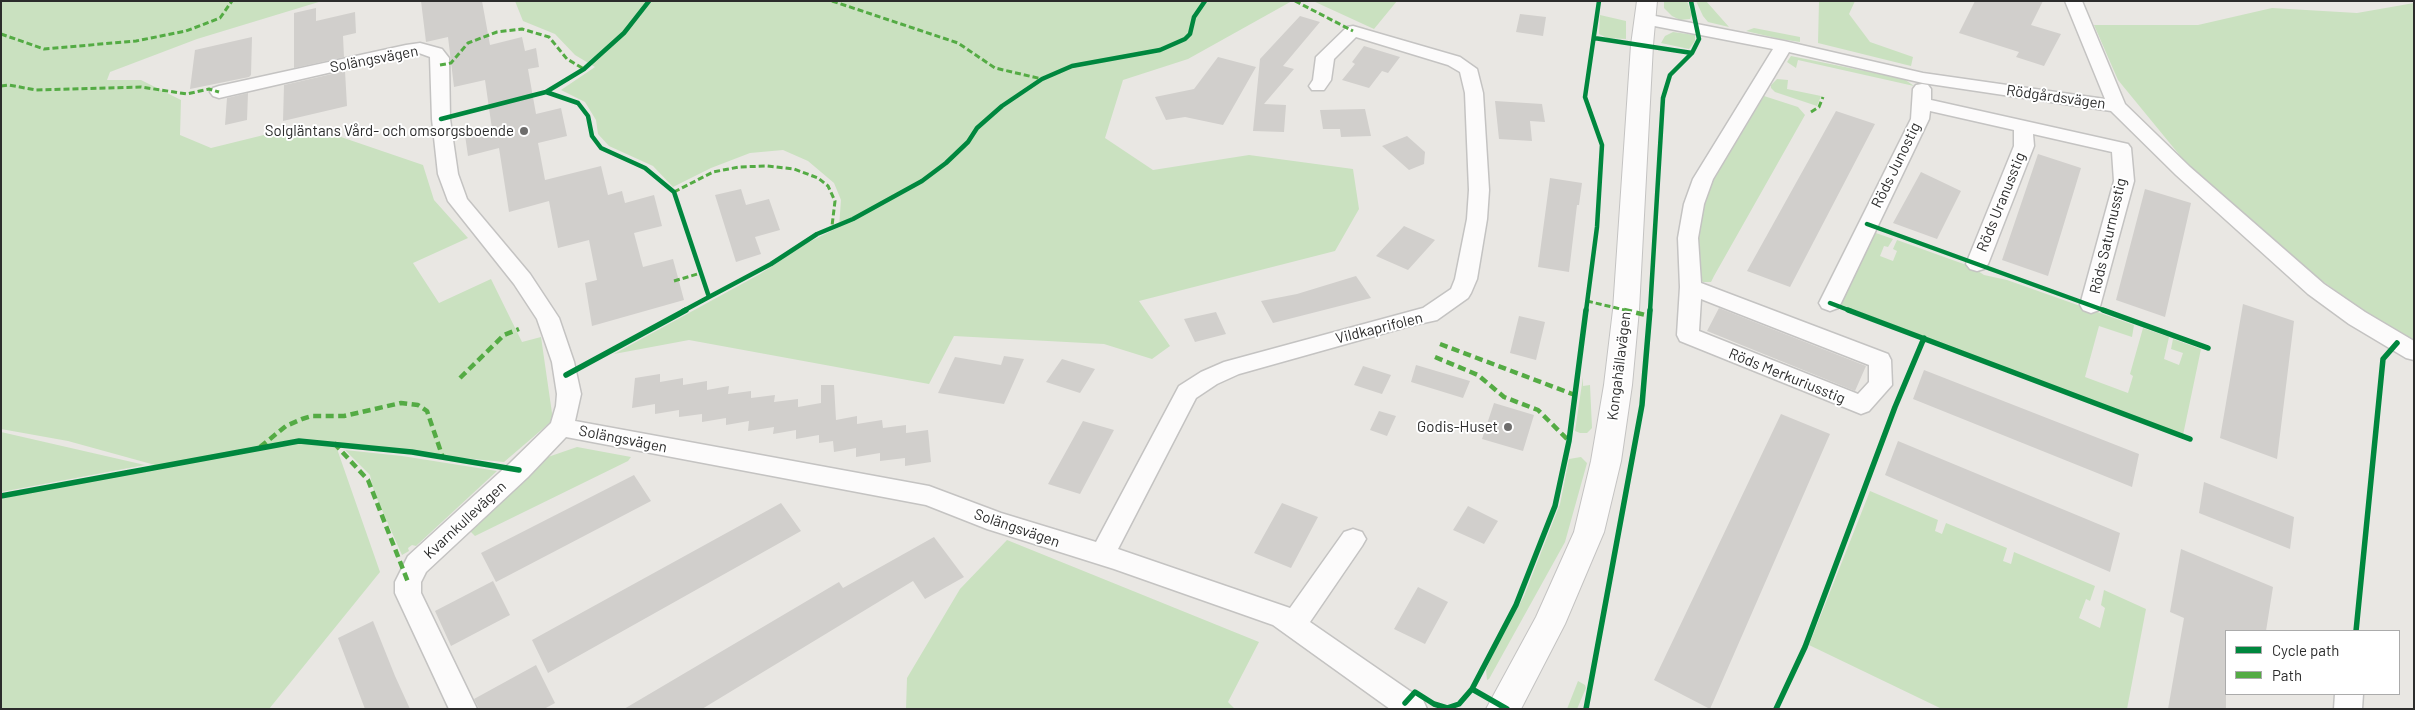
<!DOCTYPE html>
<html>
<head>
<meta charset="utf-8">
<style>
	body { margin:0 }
	#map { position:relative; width:2415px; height:710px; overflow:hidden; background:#e9e7e3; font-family:Barlow,sans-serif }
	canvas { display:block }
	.frame { position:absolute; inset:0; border:2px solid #2c2c2c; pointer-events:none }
	.legend { position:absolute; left:2225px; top:630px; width:175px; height:65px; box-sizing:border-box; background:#fff; border:1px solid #ababab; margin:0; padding:6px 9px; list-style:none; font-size:15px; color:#2c2c2c }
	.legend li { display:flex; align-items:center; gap:10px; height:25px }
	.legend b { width:25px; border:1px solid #ababab }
</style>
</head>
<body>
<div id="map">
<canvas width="2415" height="710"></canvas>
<div class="frame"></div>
<ul class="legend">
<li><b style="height:6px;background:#00873e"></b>Cycle path</li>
<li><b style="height:6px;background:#54ab44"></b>Path</li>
</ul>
</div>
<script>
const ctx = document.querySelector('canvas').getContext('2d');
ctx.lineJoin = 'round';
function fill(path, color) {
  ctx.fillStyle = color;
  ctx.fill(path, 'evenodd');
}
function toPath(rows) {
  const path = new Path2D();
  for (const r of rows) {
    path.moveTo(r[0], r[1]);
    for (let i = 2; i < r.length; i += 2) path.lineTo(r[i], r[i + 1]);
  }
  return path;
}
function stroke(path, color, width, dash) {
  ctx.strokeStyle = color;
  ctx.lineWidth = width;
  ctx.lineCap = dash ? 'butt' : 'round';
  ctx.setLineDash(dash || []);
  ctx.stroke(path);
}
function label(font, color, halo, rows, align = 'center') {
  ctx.font = font + ' Barlow,sans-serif';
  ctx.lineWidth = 4;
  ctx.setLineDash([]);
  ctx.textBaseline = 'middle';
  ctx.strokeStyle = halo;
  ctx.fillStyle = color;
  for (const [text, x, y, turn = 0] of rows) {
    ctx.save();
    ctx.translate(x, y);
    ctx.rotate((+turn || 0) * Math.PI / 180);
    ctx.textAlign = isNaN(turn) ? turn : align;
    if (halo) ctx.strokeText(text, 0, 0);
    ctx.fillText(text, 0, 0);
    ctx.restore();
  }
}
const green = toPath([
	[1,1,322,1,197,39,110,72,107,80,141,80,181,100,180,135,211,148,276,132,341,137,423,165,434,200,468,238,413,263,439,303,491,279,522,342,541,337,553,420,504,462,336,446,380,572,269,709,1,709,1,499,155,465,68,441,1,429],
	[515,1,1292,1,1188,59,1123,80,1105,138,1153,170,1249,155,1353,169,1359,209,1335,251,1139,301,1170,346,1152,359,1104,344,954,336,929,384,689,340,614,354,760,274,807,243,839,227,841,200,834,183,808,161,783,150,750,153,711,168,673,187,653,166,609,146,598,134,596,120,585,102,561,90,595,67,575,55,555,34,523,21],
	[1313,1,1397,1,1374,29],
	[1664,1,1687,1,1692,15,1690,19,1680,20,1672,16,1664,8],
	[1696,1,1706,1,1729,27,1708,22,1703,16],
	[1819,1,1855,1,1849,14,1870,42,1913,57,1911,66,1818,43],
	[2414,3,2414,341,2393,332,2285,254,2191,169,2118,80,2094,25,2198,25,2272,8,2357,13],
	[1600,15,1626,21,1626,39,1607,38,1599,34],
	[1754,28,1800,37,1800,42,1780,39,1746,31],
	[1673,32,1695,35,1695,41,1689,49,1661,43,1665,36],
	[1791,56,1904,79,1914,86,1798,60,1796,68,1787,62],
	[1777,79,1788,80,1787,89,1821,96,1817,106,1775,92,1771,88,1771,85],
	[1764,96,1798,107,1805,115,1714,276,1711,282,1703,282,1698,277,1698,258,1700,222,1707,191],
	[1873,232,1893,239,1888,247,1884,246,1880,256,1893,261,1897,251,1893,249,1897,240,1972,267,1984,275,2007,280,2134,325,2132,337,2099,326,2085,377,2128,393,2133,376,2130,374,2143,328,2169,337,2164,359,2179,365,2183,353,2171,349,2173,339,2201,349,2183,435,1839,304],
	[1583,377,1583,386,1590,385,1592,428,1587,433,1580,433,1575,431],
	[1,432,145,465,1,492],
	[577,447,631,457,628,461,475,536,470,531,548,457],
	[345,450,402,456,497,471,416,546,412,545,408,548,409,551,402,555,374,492,370,475],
	[1581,457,1587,463,1565,542,1489,679,1487,680,1486,670,1490,660,1524,596,1560,504,1569,459],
	[1870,491,1938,520,1935,531,1942,534,1946,523,2007,548,2003,561,2011,564,2014,552,2095,586,2090,601,2086,599,2079,618,2100,628,2105,608,2101,605,2104,590,2146,609,2127,709,1942,709,1809,645],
	[1007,540,1259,642,1228,702,1235,709,906,709,907,678,960,589],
	[1578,681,1585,685,1586,688,1577,709,1567,709]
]);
const building = toPath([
	[421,1,482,1,490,45,522,37,525,51,536,48,539,67,528,69,536,114,561,108,567,136,538,143,545,180,601,166,608,195,622,191,625,203,654,195,662,226,634,233,643,267,673,259,684,300,592,326,585,283,597,280,589,240,558,248,549,201,509,212,499,148,468,156,465,135,492,129,485,80,454,87,448,37,426,42],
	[1975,1,2043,1,2031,25,2061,34,2044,66,2016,57,2019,52,1959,33],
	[316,8,316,21,355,12,356,33,343,36,344,57,294,68,294,13],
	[1520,14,1546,17,1543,36,1516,32],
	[1300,16,1320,22,1283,66,1294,69,1264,104,1286,105,1284,132,1253,131,1260,59],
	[252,37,251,75,249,77,190,89,195,50],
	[1364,46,1400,57,1388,73,1382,71,1369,88,1342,80,1355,64,1352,62],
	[1218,57,1256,67,1223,125,1185,117,1166,120,1155,97,1194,89],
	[345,71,347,106,283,121,284,85],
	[248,93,247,120,225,125,227,98],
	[1495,101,1542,104,1545,122,1530,121,1532,141,1499,139],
	[1365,109,1371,136,1341,137,1340,129,1323,129,1320,110],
	[1836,111,1875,124,1790,287,1747,271],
	[1407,136,1425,152,1424,164,1409,170,1382,146],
	[2038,154,2081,168,2048,276,2002,260],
	[1921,172,1961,191,1937,239,1893,223],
	[1550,178,1582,183,1579,205,1577,205,1569,272,1538,267],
	[741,189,746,205,769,199,780,230,755,237,761,254,736,262,715,195],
	[2145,189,2191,203,2165,317,2116,300],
	[1404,226,1435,240,1408,270,1376,256],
	[1356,276,1371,298,1273,323,1261,301,1297,294],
	[2243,304,2294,321,2277,459,2220,438],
	[1719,308,1866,366,1855,391,1707,331],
	[1216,312,1226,334,1195,342,1184,319],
	[1519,316,1545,322,1536,360,1510,353],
	[1004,356,1024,359,1004,404,938,393,955,357,1001,365],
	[1062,359,1095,369,1080,393,1046,382],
	[1416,365,1470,381,1463,398,1411,382],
	[1363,366,1391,375,1382,394,1354,385],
	[1924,370,2139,454,2132,487,1913,399],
	[660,374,660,382,683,378,683,385,707,381,707,390,729,386,728,394,751,391,751,398,775,395,774,402,798,399,798,407,821,403,821,385,834,385,836,420,857,416,857,424,882,420,883,428,906,425,906,433,928,430,931,462,905,466,905,458,880,461,880,453,856,457,856,448,834,452,833,441,819,443,819,435,796,439,796,430,773,434,774,427,748,431,749,421,726,425,726,418,702,422,702,414,679,417,679,410,655,414,655,404,632,408,635,378],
	[1494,403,1534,415,1523,451,1482,439],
	[1379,411,1396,416,1387,436,1370,430],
	[1781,414,1830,434,1710,709,1654,680],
	[1083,421,1114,430,1080,494,1048,484],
	[1898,441,2120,533,2110,572,1885,475],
	[634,475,651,501,496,582,481,553],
	[2204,482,2294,517,2290,549,2199,513],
	[781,503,801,531,548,673,532,640],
	[1282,503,1318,517,1291,568,1254,553],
	[1468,506,1498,521,1484,544,1453,530],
	[934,537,964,577,925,599,913,581,702,709,624,709,839,582,843,588],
	[2181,549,2273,587,2266,631,2226,631,2226,709,2168,709,2184,618,2170,612],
	[493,581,510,615,451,646,435,611],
	[1418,587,1448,602,1425,644,1394,629],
	[373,621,395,676,410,709,365,709,338,638],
	[536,665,555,703,544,709,479,709,474,699]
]);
const street = toPath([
	[2065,1,2082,1,2125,104,2190,167,2324,284,2365,312,2414,341,2414,360,2406,358,2349,324,2308,294,2176,175,2111,111,1923,83,1789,52,1713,179,1704,204,1698,238,1701,283,1888,354,1891,360,1892,385,1869,411,1861,414,1680,341,1677,335,1680,287,1678,238,1684,204,1693,179,1773,49,1639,23,1636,19,1639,15,1645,14,1784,41,1923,73,2105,99,2065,1],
	[1701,299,1869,365,1869,382,1858,394,1699,331,1701,299],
	[1353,26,1460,57,1477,69,1483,93,1489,190,1487,219,1477,279,1471,293,1468,298,1437,320,1410,326,1239,374,1217,384,1196,398,1118,549,1290,608,1344,532,1353,529,1362,532,1366,539,1362,546,1310,622,1423,700,1427,709,1390,709,1273,625,1114,569,987,529,926,505,566,437,528,477,426,572,421,582,421,593,477,709,449,709,395,593,395,582,408,556,510,463,551,423,556,406,557,394,552,362,537,319,514,284,448,201,438,174,432,119,430,57,419,53,406,55,219,98,213,96,210,92,213,88,219,86,406,45,420,43,442,49,449,58,450,119,458,174,467,199,530,274,559,318,574,362,581,394,575,421,929,486,1001,513,1096,542,1179,386,1201,372,1224,362,1423,308,1451,289,1455,279,1467,219,1469,190,1465,93,1460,72,1448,65,1356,37,1334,59,1331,80,1324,90,1312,90,1309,86,1313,80,1316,57,1347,27,1353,26],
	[1922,84,1928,85,1931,89,1931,100,2128,144,2131,148,2134,181,2099,310,2091,313,2083,310,2080,305,2114,181,2112,152,2033,134,2034,146,1988,264,1984,269,1977,271,1970,269,1966,264,2014,146,2014,130,1930,111,1929,119,1841,303,1838,308,1830,311,1822,308,1819,303,1911,119,1913,89,1916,85,1922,84],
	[2335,694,2363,694,2362,709,2334,709,2335,694]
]);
const secondary = toPath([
	[1637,1,1657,1,1653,45,1639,310,1632,385,1621,461,1604,532,1565,624,1521,709,1486,709,1536,617,1574,532,1591,461,1604,385,1613,310,1631,45,1637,1]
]);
const quietFar1 = toPath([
	[832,1,958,43,995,68,1042,79],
	[1295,1,1353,31],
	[1,34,44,49,136,41,186,31,220,18,232,1],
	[440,65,451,63,468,43,497,32,522,29,549,37,567,59,584,69],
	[1,86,9,85,36,90,141,87,187,94,209,89,219,92],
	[1811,112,1819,107,1823,97],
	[674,192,713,172,739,167,767,166,794,169,818,178,828,186,835,201,832,226],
	[674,281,701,273],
	[1587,301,1629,311]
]);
const quiet = toPath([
	[1624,310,1650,316],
	[1440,344,1575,395],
	[1435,357,1478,375,1504,397,1538,410,1569,441],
	[460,378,504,335,519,329],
	[334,443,368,480,408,582],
	[260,447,286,426,302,419,312,416,344,416,401,403,418,405,427,411,443,458]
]);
const cyclewayFar1 = toPath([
	[1594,38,1692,53],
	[546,92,578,103,588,116,592,136,601,148,645,168,674,192,709,297,683,311],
	[441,119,546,92,584,69,624,33,649,1],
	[1867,224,2106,311],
	[709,297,771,264,817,234,853,219,922,181,946,163,968,142,977,128,1002,106,1042,79,1072,66,1160,50,1185,39,1190,34,1194,17,1205,1],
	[1830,303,1851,311],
	[1586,311,1597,227,1602,145,1585,97,1599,1],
	[1650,311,1663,98,1670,75,1692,53,1699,39,1691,1]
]);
const cycleway = toPath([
	[1848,310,2190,439],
	[2103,310,2208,348],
	[566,375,686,310],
	[1,496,299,441,412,452,519,470],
	[2356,631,2383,359,2397,343],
	[1472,689,1516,605,1555,506,1569,441,1586,310],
	[1405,703,1415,692,1434,704,1447,708,1459,704,1472,689,1507,709],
	[1586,709,1642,405,1650,310],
	[1776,709,1805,647,1895,407,1924,338]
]);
const markers = [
	[524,131,5,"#6e6d6c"],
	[1508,427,5,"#6e6d6c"]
];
const streetNames = [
	["Solängsvägen",374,59,-11],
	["Rödgårdsvägen",2056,97,8],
	["Röds Junostig",1896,165,-64],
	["Röds Uranusstig",2001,202,-68],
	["Röds Saturnusstig",2108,236,-77],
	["Vildkaprifolen",1379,328,-14],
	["Kongahällavägen",1619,366,-83],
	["Röds Merkuriusstig",1787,376,22],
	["Solängsvägen",623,439,11],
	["Kvarnkullevägen",465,520,-43],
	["Solängsvägen",1017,528,19]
];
const poiNames = [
	["Solgläntans Vård- och omsorgsboende",514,131],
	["Godis-Huset",1498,427]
];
fill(green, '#cae1c0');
fill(building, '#d1cfcc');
stroke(street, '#c4c3c2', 3);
stroke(secondary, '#c4c3c2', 2);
fill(street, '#fcfbfb');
fill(secondary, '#fcfbfb');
stroke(quietFar1, '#54ab44', 3, [6, 3]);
stroke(quiet, '#54ab44', 4.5, [8, 4.5]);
stroke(cyclewayFar1, '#00873e', 4.5);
stroke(cycleway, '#00873e', 5.5);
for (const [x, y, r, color] of markers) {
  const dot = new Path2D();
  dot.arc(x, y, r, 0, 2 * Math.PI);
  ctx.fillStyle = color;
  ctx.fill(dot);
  stroke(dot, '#fff', 2);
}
label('15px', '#2c2c2c', '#fff', streetNames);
label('15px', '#2c2c2c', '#fff', poiNames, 'right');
</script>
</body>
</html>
